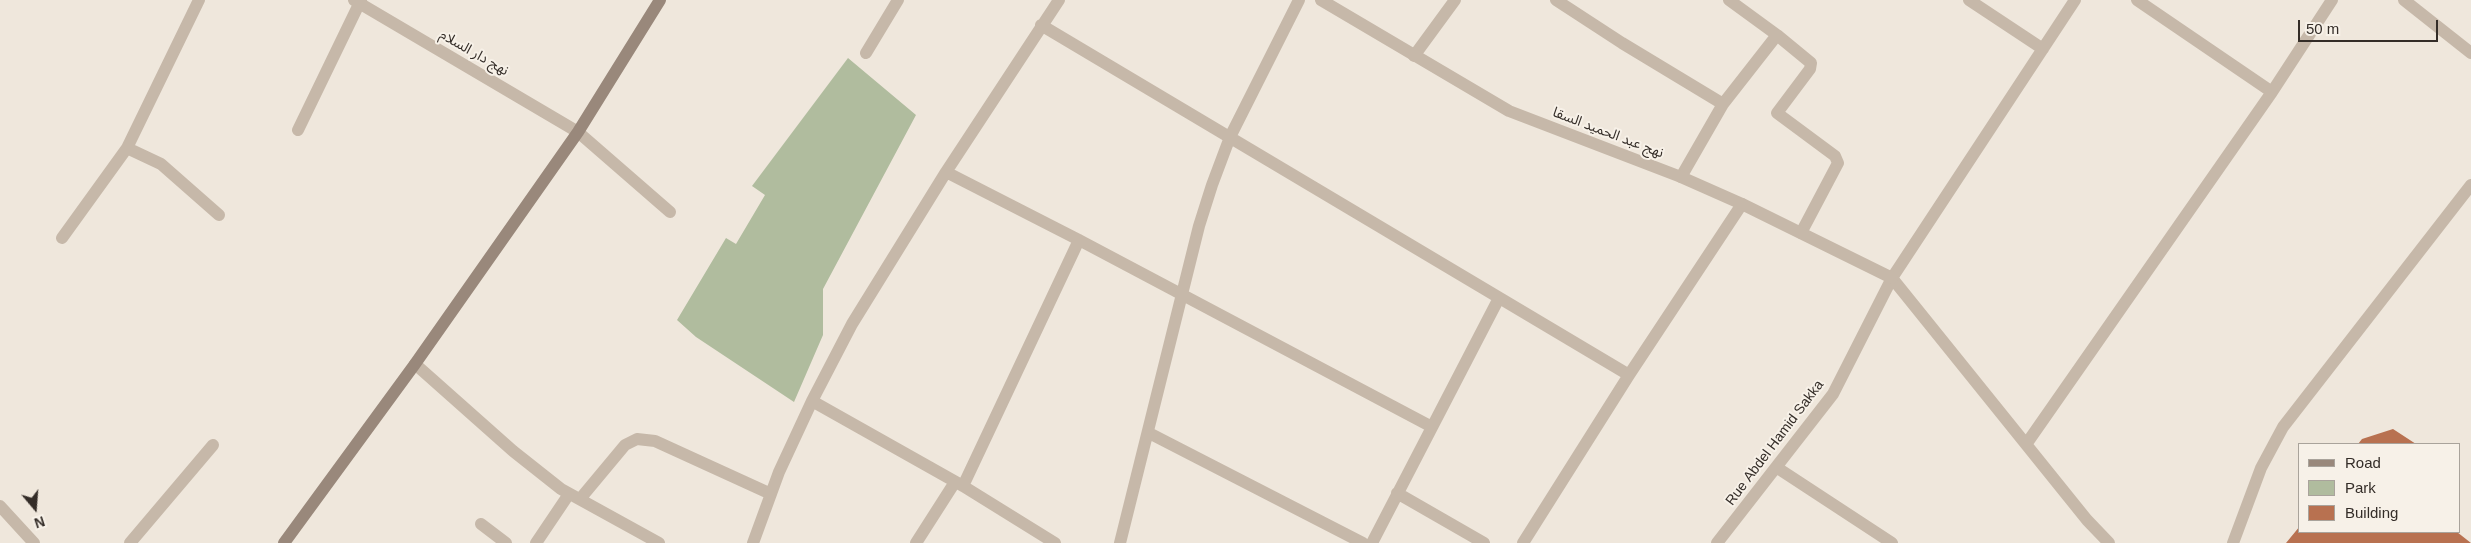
<!DOCTYPE html>
<html>
<head>
<meta charset="utf-8">
<style>
	body { margin:0 }
	#map { position:relative; width:2471px; height:543px; overflow:hidden; background:#efe7dc; font-family:Helvetica,sans-serif }
	canvas { display:block }
	.legend { position:absolute; left:2298px; top:443px; width:162px; height:90px; box-sizing:border-box; background:#f7f1e8; border:1px solid #a9a39b; margin:0; padding:6px 9px; list-style:none; font-size:15px; color:#342d28 }
	.legend li { display:flex; align-items:center; gap:10px; height:25px }
	.legend b { width:25px; border:1px solid #a9a39b }
	.north { position:absolute; left:10px; top:483px; width:50px; height:50px; -webkit-text-stroke:4px #f7f1e8; paint-order:stroke; rotate:162deg; font-size:14px; font-weight:700; line-height:20px; text-align:center; color:#342d28 }
	.north::after { content:''; display:block; margin:auto; width:18px; height:22px; background:#342d28; clip-path:polygon(50% 0,100% 100%,50% 72%,0 100%) }
	.scale { position:absolute; left:2298px; top:20px; width:140px; height:22px; box-sizing:border-box; border:2px solid #342d28; border-top:0; padding-left:6px; font-size:15px; line-height:18px; white-space:nowrap; color:#342d28; -webkit-text-stroke:4px #f7f1e8; paint-order:stroke }
</style>
</head>
<body>
<div id="map">
<canvas width="2471" height="543"></canvas>
<ul class="legend">
<li><b style="height:6px;background:#99887b"></b>Road</li>
<li><b style="height:14px;background:#b0bc9e"></b>Park</li>
<li><b style="height:14px;background:#b87150"></b>Building</li>
</ul>
<div class="north">N</div>
<div class="scale">50 m</div>
</div>
<script>
const ctx = document.querySelector('canvas').getContext('2d');
ctx.lineJoin = 'round';
function fill(path, color) {
  ctx.fillStyle = color;
  ctx.fill(path, 'evenodd');
}
function toPath(rows) {
  const path = new Path2D();
  for (const r of rows) {
    path.moveTo(r[0], r[1]);
    for (let i = 2; i < r.length; i += 2) path.lineTo(r[i], r[i + 1]);
  }
  return path;
}
function stroke(path, color, width, dash) {
  ctx.strokeStyle = color;
  ctx.lineWidth = width;
  ctx.lineCap = dash ? 'butt' : 'round';
  ctx.setLineDash(dash || []);
  ctx.stroke(path);
}
function label(font, color, halo, rows, align = 'center') {
  ctx.font = font + ' Helvetica,"Noto Sans Arabic",sans-serif';
  ctx.lineWidth = 4;
  ctx.setLineDash([]);
  ctx.textBaseline = 'middle';
  ctx.strokeStyle = halo;
  ctx.fillStyle = color;
  for (const [text, x, y, turn = 0] of rows) {
    ctx.save();
    ctx.translate(x, y);
    ctx.rotate((+turn || 0) * Math.PI / 180);
    ctx.textAlign = isNaN(turn) ? turn : align;
    if (halo) ctx.strokeText(text, 0, 0);
    ctx.fillText(text, 0, 0);
    ctx.restore();
  }
}
const green = toPath([
	[848,58,916,115,823,289,823,335,794,402,696,337,677,320,726,238,736,244,765,195,752,186]
]);
const building = toPath([
	[2393,429,2416,444,2358,444,2362,439],
	[2300,526,2300,532,2457,532,2471,543,2286,543]
]);
const minor = toPath([
	[199,0,127,148,161,164,219,215],
	[354,0,578,132,670,212],
	[1556,0,1622,43,1723,104],
	[1729,0,1777,35,1811,63,1810,69,1777,113,1835,156,1838,163,1801,233],
	[1969,0,2043,49],
	[2137,0,2272,92],
	[2404,0,2471,53],
	[1041,25,1629,375],
	[866,53,898,0],
	[1414,56,1455,0],
	[298,130,361,0],
	[946,172,1079,240,1432,427],
	[1681,177,1723,104,1777,35],
	[62,238,127,148],
	[1892,278,2087,520,2109,543],
	[415,364,513,451,561,489,659,543],
	[812,401,963,486,1055,543],
	[1149,433,1363,543],
	[2027,443,2272,92,2332,0],
	[1776,467,1892,543],
	[963,486,1079,240],
	[1397,493,1484,543],
	[580,499,625,445,637,439,655,441,771,494],
	[0,506,34,543],
	[481,524,506,543],
	[130,543,213,445],
	[536,543,569,494],
	[753,543,779,472,812,401,852,324,946,172,1059,0],
	[916,543,955,482],
	[1120,543,1199,226,1212,185,1230,137,1299,0],
	[1372,543,1499,298],
	[1523,543,1629,375,1742,204],
	[1717,543,1833,394,1892,278,2075,0],
	[2233,543,2261,468,2283,427,2471,185]
]);
const tertiary = toPath([
	[1321,0,1509,111,1681,177,1742,204,1892,278]
]);
const secondary = toPath([
	[284,543,415,364,578,132,660,0]
]);
const streetNames = [
	["نهج دار السلام",474,53,30],
	["نهج عبد الحميد السقا",1608,133,21],
	["Rue Abdel Hamid Sakka",1775,443,-53]
];
fill(green, '#b0bc9e');
fill(building, '#b87150');
stroke(minor, '#c6b8a9', 12);
stroke(tertiary, '#c6b8a9', 12);
stroke(secondary, '#99887b', 12);
label('14px', '#342d28', '#f7f1e8', streetNames);
</script>
</body>
</html>
